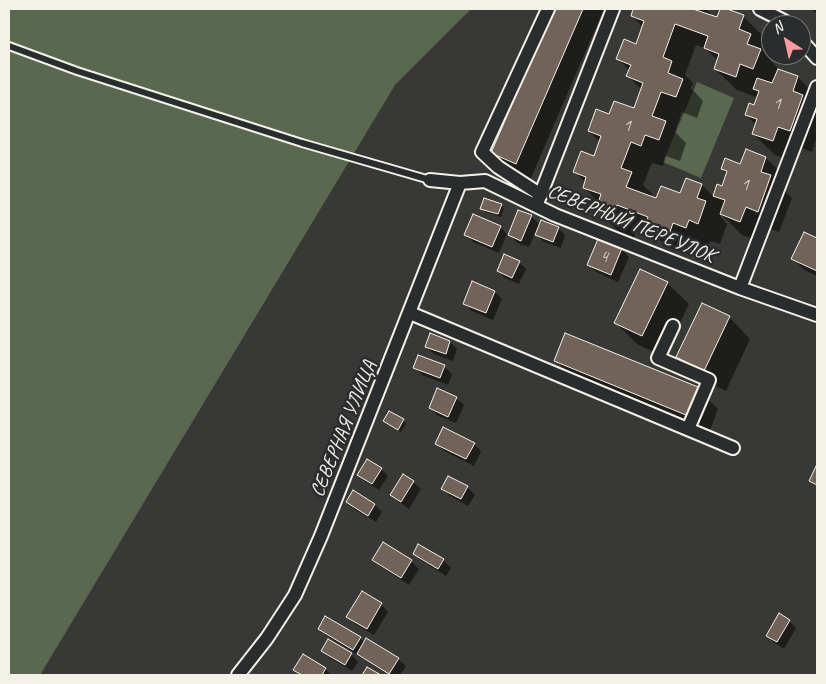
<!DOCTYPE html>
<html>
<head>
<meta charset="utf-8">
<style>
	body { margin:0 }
	#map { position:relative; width:826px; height:684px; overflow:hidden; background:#383836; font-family:Caveat,sans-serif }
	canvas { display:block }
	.frame { position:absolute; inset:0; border:10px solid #f4f1e8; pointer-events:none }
	.north { position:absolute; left:761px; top:15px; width:50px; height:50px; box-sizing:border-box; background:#2a2d2e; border:1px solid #7b7b78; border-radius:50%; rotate:325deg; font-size:14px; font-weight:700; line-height:20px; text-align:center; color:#f4f1e8 }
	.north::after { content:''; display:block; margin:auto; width:18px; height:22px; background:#ff9aa2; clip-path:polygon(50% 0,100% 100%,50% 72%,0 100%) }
</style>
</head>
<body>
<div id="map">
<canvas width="826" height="684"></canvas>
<div class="frame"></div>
<div class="north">N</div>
</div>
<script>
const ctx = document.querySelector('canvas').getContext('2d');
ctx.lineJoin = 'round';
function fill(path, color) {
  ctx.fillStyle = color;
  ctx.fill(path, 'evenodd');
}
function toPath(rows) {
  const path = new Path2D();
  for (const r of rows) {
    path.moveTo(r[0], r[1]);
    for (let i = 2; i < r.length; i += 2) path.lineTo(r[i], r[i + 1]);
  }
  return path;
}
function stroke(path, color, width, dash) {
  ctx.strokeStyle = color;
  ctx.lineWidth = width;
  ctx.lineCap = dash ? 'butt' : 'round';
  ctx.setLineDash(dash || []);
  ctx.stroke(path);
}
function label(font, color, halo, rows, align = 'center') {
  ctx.font = font + ' Caveat,sans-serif';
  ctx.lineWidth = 5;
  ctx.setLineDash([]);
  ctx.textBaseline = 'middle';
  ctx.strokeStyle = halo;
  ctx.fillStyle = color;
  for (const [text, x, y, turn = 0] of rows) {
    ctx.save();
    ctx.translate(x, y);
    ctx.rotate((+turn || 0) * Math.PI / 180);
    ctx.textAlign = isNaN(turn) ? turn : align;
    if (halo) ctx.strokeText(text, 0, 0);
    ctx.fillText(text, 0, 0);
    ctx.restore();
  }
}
const green = toPath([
	[9,9,471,9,395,85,40,675,9,675],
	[697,82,734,98,701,178,663,162]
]);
const shadow = toPath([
	[554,9,604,9,531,178,507,168,492,153],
	[635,9,706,9,711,14,710,16,717,19,721,9,723,9,743,16,764,37,761,46,772,56,770,60,782,72,798,77,817,97,815,108,817,110,817,136,812,152,799,147,794,162,775,155,753,134,756,125,746,115,755,107,758,98,737,90,715,69,718,61,705,48,696,45,685,75,693,83,691,88,703,101,697,118,682,112,675,132,686,143,680,161,666,156,663,166,652,163,643,185,652,194,651,197,657,199,681,195,686,179,702,185,714,197,718,185,723,187,727,174,722,169,741,166,766,158,787,179,783,189,792,198,779,232,767,228,762,242,742,235,720,213,720,216,727,224,720,244,710,241,708,249,694,244,690,255,667,247,650,230,638,226,633,240,623,236,601,214,602,210,598,206,599,203,584,187,586,183,575,172,595,157,600,142,589,131,610,116,635,109,642,90,628,76,630,71,618,59,637,45,643,27,632,16],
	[812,9,817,9,817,14],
	[501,205,504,208,501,217,485,212,482,208],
	[531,216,540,225,558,228,565,235,561,248,544,242,535,233,529,247,517,243,510,235],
	[500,227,507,234,499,253,473,242,466,234],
	[804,233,817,239,817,276,804,270,793,258],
	[621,249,629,257,618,282,596,272,589,265],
	[519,262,526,269,519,284,505,278,498,271],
	[473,283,495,292,502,299,493,320,472,311,464,303],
	[667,283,689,304,664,357,637,344,616,323],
	[729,317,750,339,726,391,699,378,678,357],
	[450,342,457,349,453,361,434,354,426,347],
	[555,360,697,388,718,409,708,435,577,382],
	[444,366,452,374,448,385,422,375,415,368],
	[456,398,464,405,456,423,438,416,430,408],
	[403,420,406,424,401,432,385,421],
	[436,443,474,444,481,451,474,466,444,451],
	[381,469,388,476,379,490,366,482,359,475],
	[413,482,421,489,409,509,399,502,391,495],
	[467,487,475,495,468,506,450,496,442,489],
	[354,492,375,505,382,512,376,522,355,510,348,502],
	[383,544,411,561,419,569,409,585,381,567,373,560],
	[414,554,443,560,451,568,446,576,422,561],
	[381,604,388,612,374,635,355,624,348,616],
	[789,621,796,628,784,649,775,643,767,636],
	[319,628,360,638,365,643,398,659,406,666,400,675,389,675,327,636],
	[323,650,351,654,358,662,352,671,330,658],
	[303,656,326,669,331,675,300,675,295,670]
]);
const building = toPath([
	[553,9,583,9,516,164,491,153,553,9],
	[633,9,693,9,717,17,720,9,727,9,744,15,739,29,751,34,747,44,761,49,753,69,740,64,736,77,714,69,719,54,704,48,708,36,675,24,663,57,672,61,668,73,683,79,676,97,661,92,652,116,666,121,659,140,645,135,641,146,631,142,621,168,632,172,626,187,656,198,661,186,680,193,686,178,702,184,697,198,706,201,698,224,689,220,686,228,673,223,669,235,644,226,648,217,617,205,612,219,600,215,602,208,597,206,601,194,583,188,586,177,573,172,581,151,594,156,601,136,588,131,596,109,609,114,614,101,634,108,643,83,626,76,631,65,616,59,624,39,636,44,644,21,631,16,633,9],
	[778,69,798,76,793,91,803,95,790,131,778,127,773,141,752,134,757,119,745,115,749,103,754,105,759,91,753,89,757,78,772,83,778,69],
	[746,149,766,157,761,172,771,175,758,212,746,207,740,222,720,214,725,200,713,196,717,184,722,186,727,171,721,169,725,158,740,164,746,149],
	[484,198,502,204,498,214,480,209,484,198],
	[518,210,532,215,521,241,508,235,518,210],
	[473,214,501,226,492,247,464,235,473,214],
	[541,220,559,227,553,242,535,235,541,220],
	[804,232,817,238,817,271,791,259,804,232],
	[598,239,622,248,611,275,587,265,598,239],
	[504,254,520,261,512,278,497,271,504,254],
	[640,269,668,282,642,336,614,323,640,269],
	[472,281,495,291,486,313,463,304,472,281],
	[702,303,730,316,704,371,676,357,702,303],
	[430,333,450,341,446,354,425,347,430,333],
	[565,333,698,387,686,415,554,361,565,333],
	[418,355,445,365,440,378,413,368,418,355],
	[437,388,457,397,448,417,429,408,437,388],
	[389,411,404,419,398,430,383,421,389,411],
	[443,427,475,443,466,459,435,444,443,427],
	[367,459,382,468,372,484,357,475,367,459],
	[817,464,817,485,809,481,817,464],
	[403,474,414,481,401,502,390,495,403,474],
	[448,476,468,486,461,499,441,489,448,476],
	[353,490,375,504,368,516,346,502,353,490],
	[383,542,412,560,401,578,372,560,383,542],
	[418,544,444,559,438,569,413,554,418,544],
	[362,591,382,603,367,629,346,617,362,591],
	[779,613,790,620,777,642,766,636,779,613],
	[325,616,361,637,353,650,318,629,325,616],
	[366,638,399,658,389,674,357,654,366,638],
	[328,639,352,653,345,665,321,651,328,639],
	[303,654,326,668,322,675,302,675,293,670,303,654],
	[367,667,381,675,362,675,367,667]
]);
const lane = toPath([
	[9,46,77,71,302,143,430,180]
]);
const street = toPath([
	[760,9,784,21,787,25],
	[801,40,817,58],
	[430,180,460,183,485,181,555,215,740,288,817,315],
	[541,195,498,167,482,152,548,9],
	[538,201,613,9],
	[740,288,817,87],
	[410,313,733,448],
	[673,326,658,358,709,380,688,429],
	[238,675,267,638,295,595,321,536,460,183]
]);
const numberNames = [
	["1",777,104],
	["1",627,126],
	["1",745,185],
	["4",604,257]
];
const streetNames = [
	["СЕВЕРНЫЙ ПЕРЕУЛОК",631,224,22],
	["СЕВЕРНАЯ УЛИЦА",344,429,-68]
];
fill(green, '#5b6850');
fill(shadow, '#0007');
fill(building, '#716358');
stroke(building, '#f4f1e8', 1);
stroke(lane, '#f4f1e8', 10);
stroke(street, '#f4f1e8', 16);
stroke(lane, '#2a2d2e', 6);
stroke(street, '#2a2d2e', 12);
label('18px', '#d3cec4', null, numberNames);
label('20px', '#f4f1e8', '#2a2d2e', streetNames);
</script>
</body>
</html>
